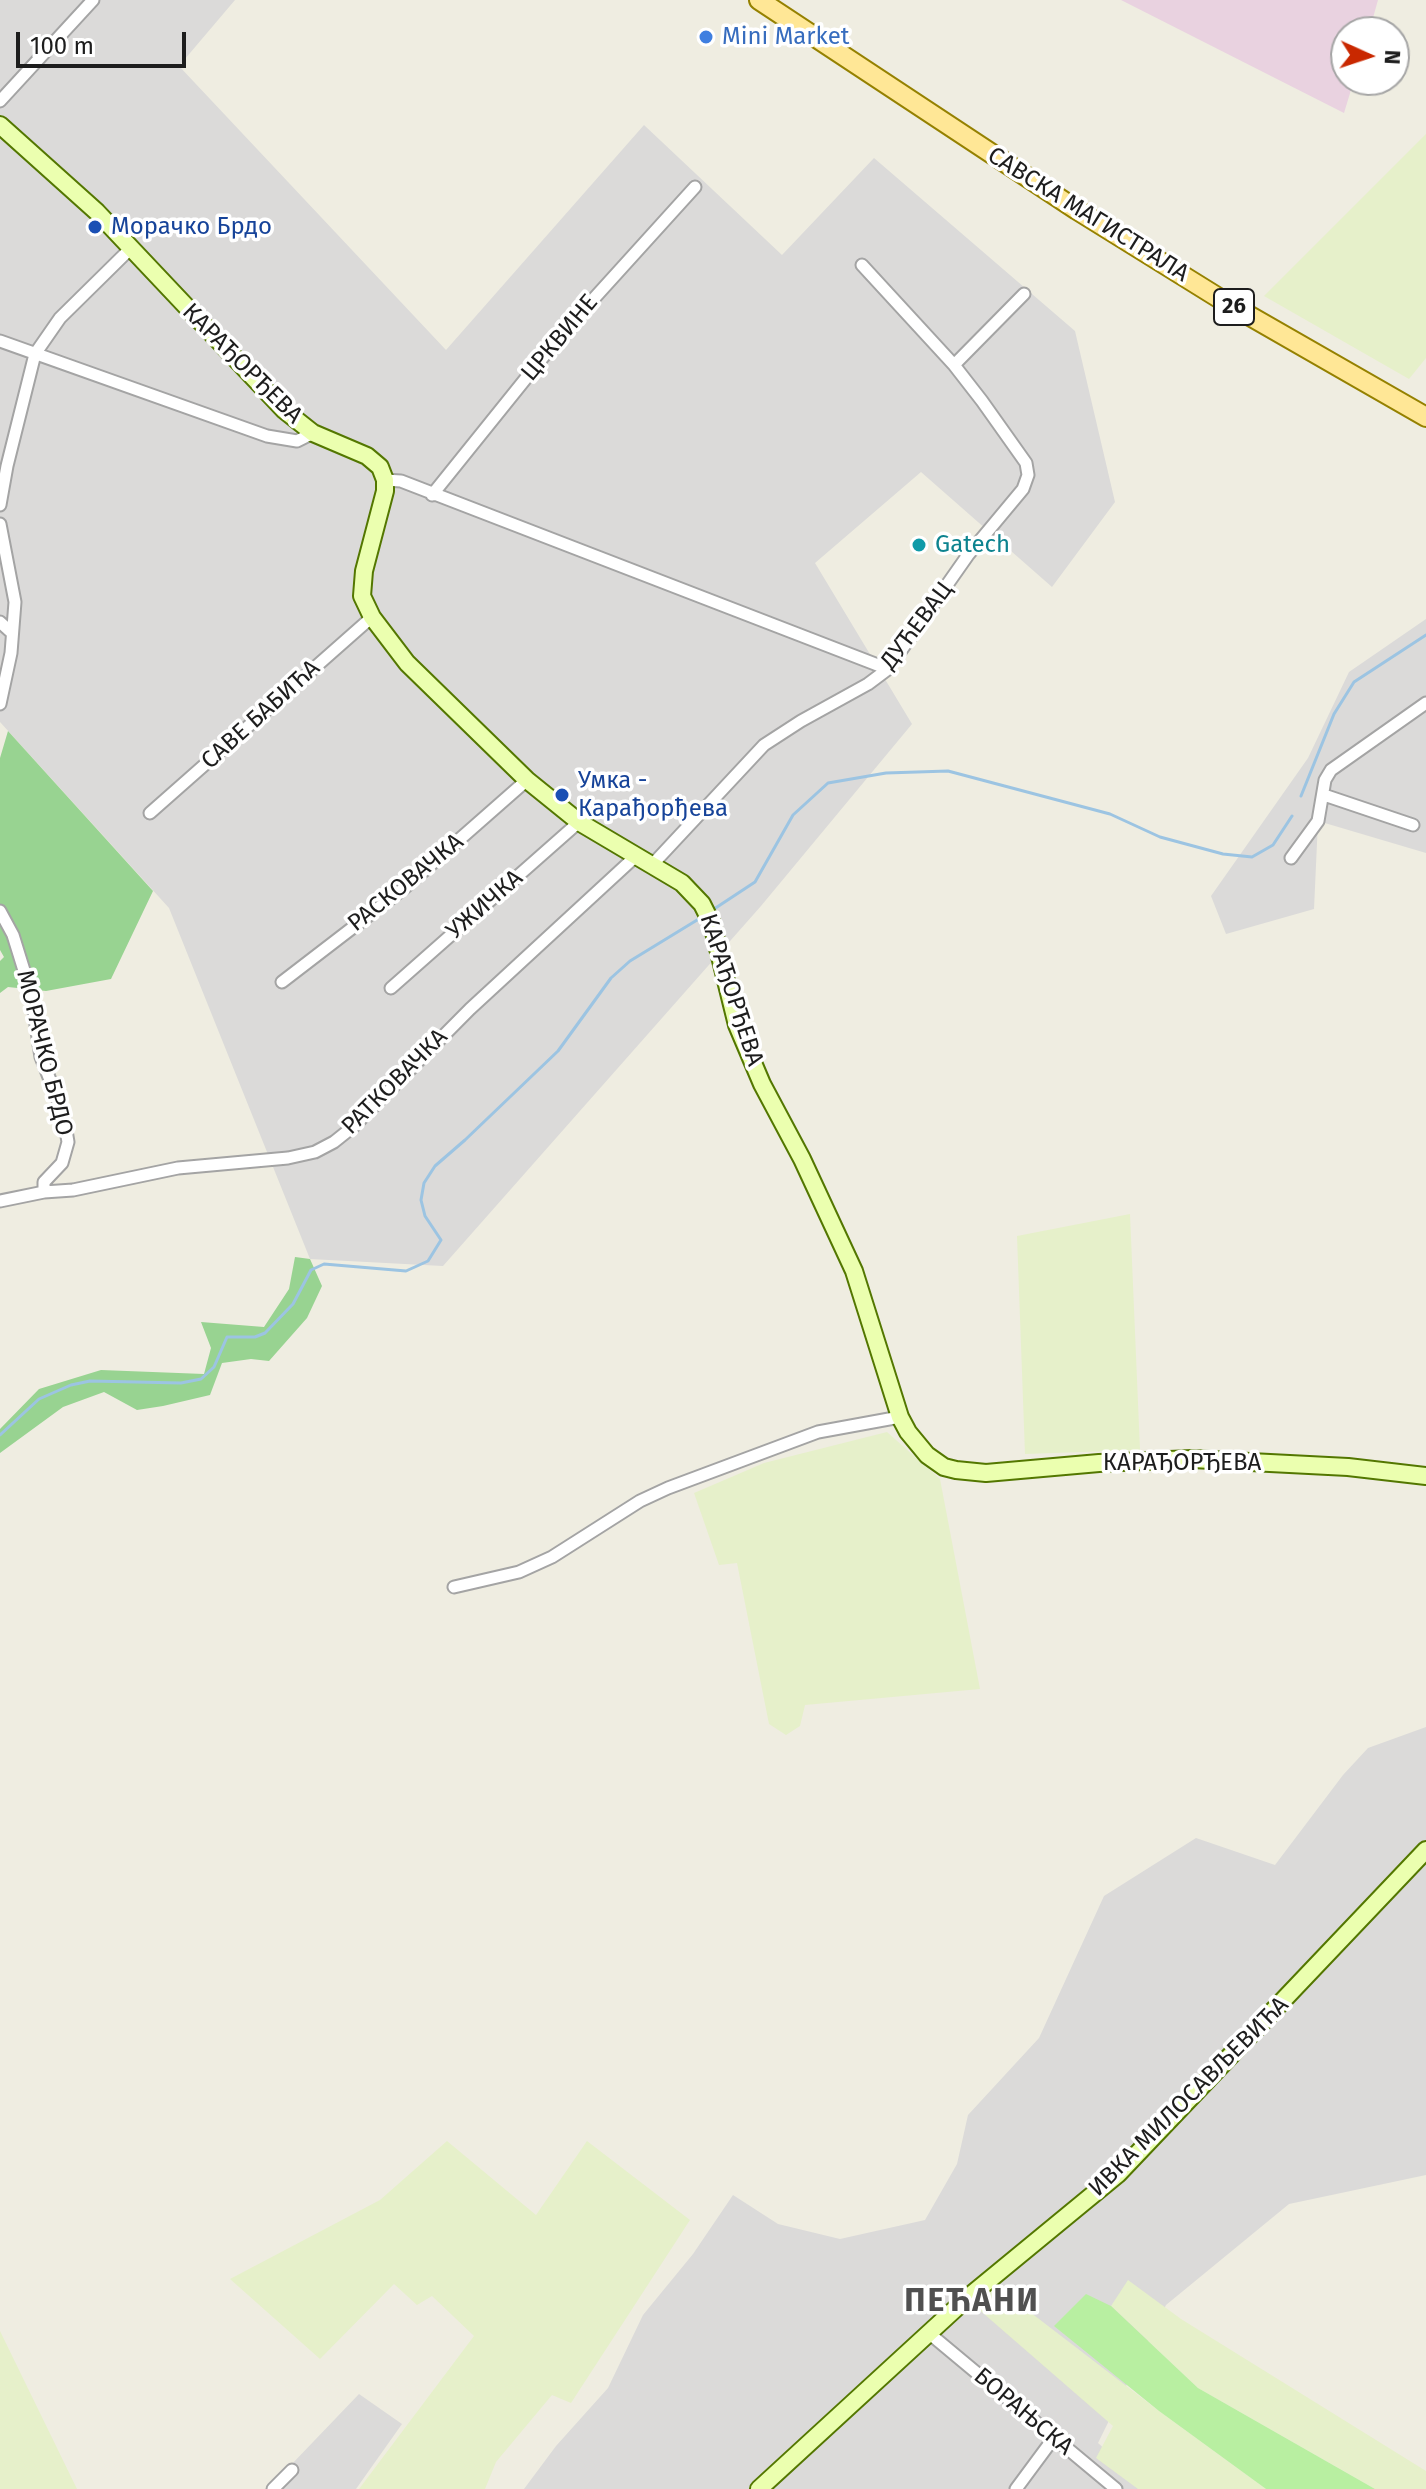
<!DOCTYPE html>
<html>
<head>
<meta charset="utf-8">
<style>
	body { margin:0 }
	#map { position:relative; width:1426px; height:2489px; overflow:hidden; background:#efede1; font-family:"Fira Sans",sans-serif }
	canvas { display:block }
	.north { position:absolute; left:1330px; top:16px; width:80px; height:80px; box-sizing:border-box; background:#fff; border:2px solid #a5a5a5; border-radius:50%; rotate:93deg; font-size:22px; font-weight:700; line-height:32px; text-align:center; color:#1d1d1d }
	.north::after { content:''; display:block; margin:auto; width:28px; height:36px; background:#c92800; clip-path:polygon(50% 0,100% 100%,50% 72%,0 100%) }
	.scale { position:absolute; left:16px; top:32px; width:170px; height:36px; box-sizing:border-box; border:4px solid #1d1d1d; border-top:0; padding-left:10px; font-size:24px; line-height:28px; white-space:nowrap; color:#1d1d1d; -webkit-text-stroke:6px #fff; paint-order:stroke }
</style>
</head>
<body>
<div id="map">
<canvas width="1426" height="2489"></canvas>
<div class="north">N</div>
<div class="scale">100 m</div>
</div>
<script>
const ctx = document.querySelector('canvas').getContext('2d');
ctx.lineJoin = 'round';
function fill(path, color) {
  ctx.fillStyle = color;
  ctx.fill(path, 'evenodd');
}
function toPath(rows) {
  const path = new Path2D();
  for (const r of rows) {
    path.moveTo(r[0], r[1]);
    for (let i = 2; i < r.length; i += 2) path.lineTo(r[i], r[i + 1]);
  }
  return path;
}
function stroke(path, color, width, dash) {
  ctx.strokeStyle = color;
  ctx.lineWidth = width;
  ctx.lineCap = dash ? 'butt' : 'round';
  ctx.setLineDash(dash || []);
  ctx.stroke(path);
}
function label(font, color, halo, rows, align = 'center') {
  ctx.font = font + ' "Fira Sans",sans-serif';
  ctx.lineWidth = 7;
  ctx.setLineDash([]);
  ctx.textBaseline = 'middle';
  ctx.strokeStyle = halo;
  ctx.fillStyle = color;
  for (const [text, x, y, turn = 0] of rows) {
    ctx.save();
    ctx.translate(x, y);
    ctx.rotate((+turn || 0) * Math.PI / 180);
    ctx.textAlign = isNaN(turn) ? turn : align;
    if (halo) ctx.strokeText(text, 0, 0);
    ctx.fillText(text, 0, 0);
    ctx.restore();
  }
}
const residential = toPath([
	[0,0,235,0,179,66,446,350,644,125,782,255,874,158,1075,331,1115,502,1052,587,921,472,815,563,912,724,761,906,443,1266,310,1259,169,908,0,722],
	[1426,619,1426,853,1318,821,1314,909,1226,934,1211,896,1308,758,1349,672],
	[1426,1727,1426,2175,1289,2204,1166,2305,1098,2443,1150,2489,524,2489,556,2446,608,2388,643,2315,693,2254,733,2195,778,2224,840,2239,925,2220,957,2164,968,2115,1039,2038,1104,1896,1196,1838,1275,1865,1343,1775,1368,1748],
	[359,2394,402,2424,356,2489,268,2489]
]);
const industrial = toPath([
	[1121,0,1378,0,1369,32,1346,32,1346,80,1354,80,1344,113]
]);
const farmland = toPath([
	[1426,134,1426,358,1409,379,1264,296],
	[1130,1214,1140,1450,1025,1454,1017,1236],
	[887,1432,940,1479,980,1689,805,1705,800,1726,786,1735,769,1724,737,1563,719,1565,694,1493,764,1463],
	[447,2141,536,2215,587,2141,690,2220,571,2403,552,2395,496,2462,485,2489,359,2489,474,2336,432,2296,417,2305,394,2284,320,2359,230,2279,380,2200],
	[1128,2280,1181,2319,1426,2471,1426,2489,1375,2489,1198,2388,1111,2306],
	[996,2286,1159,2411,1266,2489,1138,2489,1096,2458,1113,2426,976,2307],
	[0,2331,77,2489,0,2489]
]);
const grass = toPath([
	[1086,2294,1111,2306,1198,2388,1375,2489,1266,2489,1159,2411,1054,2326]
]);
const forest = toPath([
	[8,731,153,891,111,979,46,991,8,987,0,993,0,961,4,957,0,950,0,758],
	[295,1257,310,1259,322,1286,307,1318,269,1361,251,1359,222,1363,210,1395,163,1406,137,1410,104,1392,63,1407,0,1453,0,1429,39,1389,101,1370,204,1374,211,1348,201,1322,264,1327,289,1289]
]);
const stream = toPath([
	[1301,796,1334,714,1354,682,1426,635],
	[711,911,755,882,793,815,828,783,886,773,948,771,1110,814,1160,837,1223,854,1252,857,1273,845,1292,816],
	[0,1435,39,1399,71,1385,90,1381,181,1383,201,1379,214,1367,227,1337,255,1337,265,1333,293,1304,311,1270,324,1264,406,1271,428,1261,441,1240,425,1216,421,1200,424,1183,435,1166,465,1140,558,1051,611,978,630,961,702,917]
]);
const street = toPath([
	[0,101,93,0],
	[0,341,267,436,297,441,313,433],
	[954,365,1024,294],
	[385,480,401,481,888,669],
	[432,495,560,336,695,187],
	[0,505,7,466,35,354,60,318,131,248],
	[0,524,15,602,11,653,0,704],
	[0,622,12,633],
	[1324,795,1413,825],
	[150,813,372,617],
	[1291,858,1318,821,1325,780,1331,770,1426,703],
	[652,865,764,745,801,721,868,684,888,669,968,555,1023,489,1028,475,1026,463,982,401,954,365,862,265],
	[0,911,13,935,31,993,41,1057,63,1113,68,1142,62,1163,44,1182,44,1192],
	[282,982,403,889,527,780],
	[391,988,579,822],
	[0,1201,44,1192,73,1190,178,1168,288,1158,315,1152,334,1142,354,1126,470,1009,636,856],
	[454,1587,519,1572,552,1557,640,1501,668,1488,818,1432,900,1417],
	[930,2334,1116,2489],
	[273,2489,292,2470],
	[1016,2489,1053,2439]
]);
const secondary = toPath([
	[0,125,97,212,284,410,313,433,367,456,380,467,385,480,385,491,364,571,362,596,372,617,407,663,527,780,579,822,682,883,702,904,712,924,737,1025,762,1084,802,1159,854,1271,900,1417,908,1432,927,1455,944,1467,956,1470,986,1473,1099,1463,1192,1459,1348,1467,1426,1476],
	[759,2489,966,2299,1118,2174,1426,1850]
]);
const primary = toPath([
	[759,0,1077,210,1222,300,1426,417]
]);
const markers = [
	[706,37,8,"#3f7fe0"],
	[95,227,8,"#1a4fb4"],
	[919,545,8,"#0f9aa8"],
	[562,795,8,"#1a4fb4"]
];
const shields = [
	[1234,307,40]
];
const shieldNames = [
	["26",1234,307]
];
const shopNames = [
	["Mini Market",722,37]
];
const streetNames = [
	["САВСКА МАГИСТРАЛА",1088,215,32],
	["ЦРКВИНЕ",560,338,-50],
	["КАРАЂОРЂЕВА",242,364,45],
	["ДУЋЕВАЦ",917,626,-53],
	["САВЕ БАБИЋА",261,715,-42],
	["РАСКОВАЧКА",406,883,-39],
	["УЖИЧКА",485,905,-41],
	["КАРАЂОРЂЕВА",731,990,72],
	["МОРАЧКО БРДО",44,1053,76],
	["РАТКОВАЧКА",395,1082,-45],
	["КАРАЂОРЂЕВА",1182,1463],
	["ИВКА МИЛОСАВЉЕВИЋА",1189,2097,-45],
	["БОРАЊСКА",1023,2412,40]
];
const transitNames = [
	["Морачко Брдо",111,227],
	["Умка -",578,781],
	["Карађорђева",578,809]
];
const cultureNames = [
	["Gatech",935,545]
];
const districtNames = [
	["ПЕЋАНИ",972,2302]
];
fill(residential, '#dbdad9');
fill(industrial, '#e9d2e0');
fill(farmland, '#e6f0ca');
fill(grass, '#b8efa1');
fill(forest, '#98d391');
stroke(stream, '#9cc4e2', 3);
stroke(street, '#a4a4a4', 15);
stroke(secondary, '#537700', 20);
stroke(primary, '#958100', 22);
stroke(street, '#fff', 11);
stroke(secondary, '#ebffaf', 16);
stroke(primary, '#ffe796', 18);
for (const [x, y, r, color] of markers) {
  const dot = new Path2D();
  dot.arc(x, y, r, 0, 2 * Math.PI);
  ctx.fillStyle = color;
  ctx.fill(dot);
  stroke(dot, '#fff', 3);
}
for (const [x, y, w] of shields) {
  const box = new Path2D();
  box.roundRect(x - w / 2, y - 18, w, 36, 6);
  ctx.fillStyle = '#fff';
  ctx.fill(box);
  stroke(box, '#1d1d1d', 2);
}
label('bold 22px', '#1d1d1d', null, shieldNames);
label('24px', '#366cbe', '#fff', shopNames, 'left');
label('24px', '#1d1d1d', '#fff', streetNames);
label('24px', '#164399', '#fff', transitNames, 'left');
label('24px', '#0d838f', '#fff', cultureNames, 'left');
ctx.letterSpacing = '2px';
label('bold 32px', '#505050', '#fff', districtNames);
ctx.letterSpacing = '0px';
</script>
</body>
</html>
